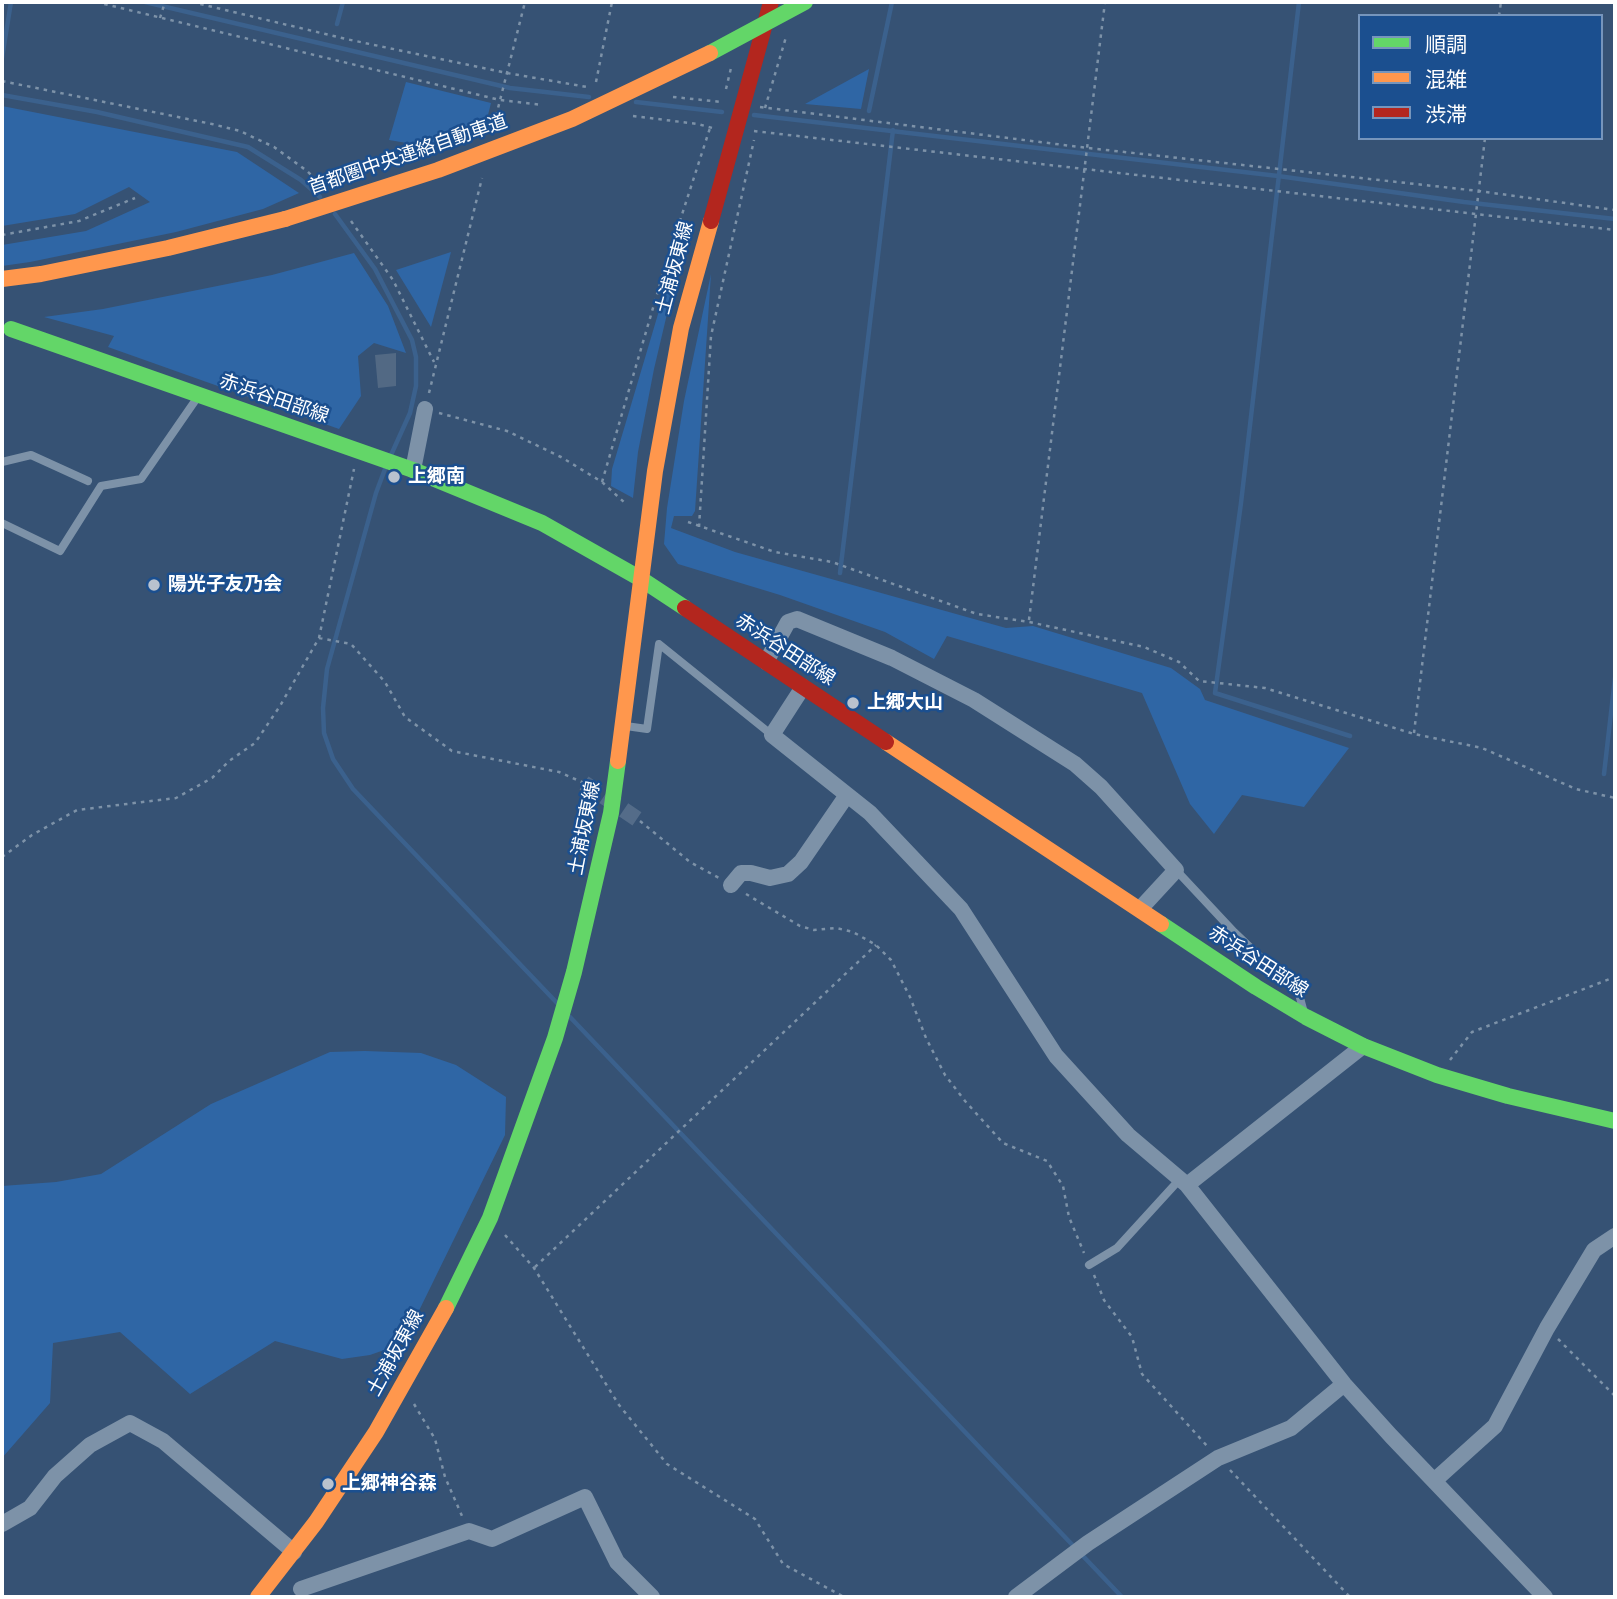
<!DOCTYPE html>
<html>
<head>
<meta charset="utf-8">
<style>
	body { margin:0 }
	#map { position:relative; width:1617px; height:1599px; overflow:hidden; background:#365274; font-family:"Open Sans","Noto Sans JP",sans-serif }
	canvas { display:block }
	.frame { position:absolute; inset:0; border:4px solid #fff; pointer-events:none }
	.legend { position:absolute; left:1358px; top:14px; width:245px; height:126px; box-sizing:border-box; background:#1b4f8f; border:2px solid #7695bc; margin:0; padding:9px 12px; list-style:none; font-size:21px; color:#fff }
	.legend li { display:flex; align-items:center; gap:14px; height:35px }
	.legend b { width:35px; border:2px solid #7695bc }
</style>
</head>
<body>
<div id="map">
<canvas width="1617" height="1599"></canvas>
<div class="frame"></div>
<ul class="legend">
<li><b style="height:9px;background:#63d668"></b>順調</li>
<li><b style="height:9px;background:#ff974d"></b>混雑</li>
<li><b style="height:9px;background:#b3261e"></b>渋滞</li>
</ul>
</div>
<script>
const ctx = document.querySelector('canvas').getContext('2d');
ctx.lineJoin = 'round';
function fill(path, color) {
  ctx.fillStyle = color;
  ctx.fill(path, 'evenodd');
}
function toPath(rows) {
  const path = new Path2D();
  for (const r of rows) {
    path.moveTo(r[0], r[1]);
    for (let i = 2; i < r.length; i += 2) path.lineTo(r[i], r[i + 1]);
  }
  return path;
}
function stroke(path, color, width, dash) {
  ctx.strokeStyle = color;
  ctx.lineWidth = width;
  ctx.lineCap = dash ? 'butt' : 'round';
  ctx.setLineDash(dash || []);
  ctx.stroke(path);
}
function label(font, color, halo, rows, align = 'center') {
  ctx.font = font + ' "Open Sans","Noto Sans JP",sans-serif';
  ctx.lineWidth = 5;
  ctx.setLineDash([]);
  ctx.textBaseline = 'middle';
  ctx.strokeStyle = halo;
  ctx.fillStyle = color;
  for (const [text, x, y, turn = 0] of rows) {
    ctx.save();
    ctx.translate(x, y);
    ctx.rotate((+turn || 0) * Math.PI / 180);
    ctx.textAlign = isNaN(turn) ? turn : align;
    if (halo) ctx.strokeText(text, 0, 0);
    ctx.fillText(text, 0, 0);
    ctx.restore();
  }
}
const green = toPath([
	[869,69,861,109,805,104],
	[406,82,491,103,483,135,448,150,389,140],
	[2,106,237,152,299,193,263,209,176,232,30,262,2,266,2,245,86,231,150,202,129,187,75,214,2,226],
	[680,240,684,242,654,369,638,452,633,498,611,486,612,469],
	[451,252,431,327,396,270],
	[354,253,388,306,406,353,374,343,358,356,361,396,339,429,108,347,114,336,44,317,103,309,272,275],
	[711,274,695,511,692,516,674,516,671,528,735,552,1006,628,1033,626,1171,668,1200,689,1205,700,1349,748,1304,807,1242,795,1214,834,1190,804,1142,693,947,636,934,659,885,632,780,595,678,564,664,544,667,508,684,401],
	[365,1051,421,1053,456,1065,506,1097,505,1135,410,1329,387,1349,370,1355,342,1359,275,1341,190,1394,120,1332,53,1343,50,1403,2,1458,2,1186,56,1182,101,1174,211,1104,330,1052]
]);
const stream = toPath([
	[145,2,510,88,589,97],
	[1299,2,1241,503,1215,693,1350,736],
	[337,24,343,2],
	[2,58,11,2],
	[2,95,97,112,248,147,301,180,320,197],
	[636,102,722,112],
	[869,111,892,2],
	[754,115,1278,176,1464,202,1615,219],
	[335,214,375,269,412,340,416,357,416,386,410,413,391,455],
	[385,469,376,493,327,669,323,708,324,733,333,759,353,789,557,1003],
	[840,573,893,130],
	[1604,774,1615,678],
	[570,1017,1122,1597]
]);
const building = toPath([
	[396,353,396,386,378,388,375,355]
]);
const streetTunnel = toPath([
	[584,783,640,821]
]);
const path = toPath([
	[96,2,500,100,543,105],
	[192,2,346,39,507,73,587,87],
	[1499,16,1501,2],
	[160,18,165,2],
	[2,81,212,124,240,131,274,147,307,171,320,184],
	[596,82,612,2],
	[726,89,731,68],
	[673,97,722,102],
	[760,107,1088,148,1479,191,1615,210],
	[765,108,786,37],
	[633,116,698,124,716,129],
	[494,124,525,2],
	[754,131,1615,230],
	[351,221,393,280,434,362],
	[2,235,79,221,135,198],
	[429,393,482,178],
	[439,413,507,431,561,457,602,482,625,503],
	[602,482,665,267,710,128],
	[688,522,775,552,832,562,977,614,1029,622,1144,647,1179,662,1199,681,1265,688,1414,734,1482,748,1576,789,1615,798],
	[699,527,711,336,754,140],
	[1029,620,1105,2],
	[319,638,351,644,385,682,405,717,452,751,559,772,584,783],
	[1414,733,1485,138],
	[640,821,690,862,719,878],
	[2,857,32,835,77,810,176,798,212,778,229,761,255,743,280,706,319,638,354,469],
	[746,894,800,926,814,930,836,928,853,932,876,945,891,960,910,997,926,1038,945,1075,965,1101,1003,1143,1047,1161,1063,1186,1069,1217,1084,1253],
	[1450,1060,1472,1032,1615,977],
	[505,1235,534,1268,619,1405,667,1464,755,1519,783,1564,844,1597],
	[535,1267,876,945],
	[1094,1275,1104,1300,1132,1337,1142,1374,1208,1447],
	[1558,1339,1615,1396],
	[414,1404,435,1439,445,1477,462,1516],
	[1230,1470,1350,1597]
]);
const lane = toPath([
	[2,462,31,455,88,481],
	[2,523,60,551,101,486,141,479,197,398],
	[626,726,647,729,659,644,772,735],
	[1176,870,1234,932,1299,994,1303,1009],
	[1089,1265,1117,1248,1180,1179]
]);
const street = toPath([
	[413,470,425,409],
	[766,662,788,622,797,619,892,658,974,700,1075,764,1101,787,1176,870,1140,909],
	[803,687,772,735,870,813,961,909,1056,1056,1128,1135,1187,1185,1344,1384,1391,1436,1545,1597],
	[731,885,741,873,751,873,770,878,788,874,801,862,847,795],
	[1187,1185,1363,1046],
	[1434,1481,1495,1426,1547,1328,1594,1250,1615,1236],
	[2,1524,30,1508,55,1476,90,1445,130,1423,163,1441,294,1552],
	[301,1589,469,1531,492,1539,585,1497,617,1562,652,1597],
	[1016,1597,1088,1543,1218,1458,1291,1428,1344,1384]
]);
const fast = toPath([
	[11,329,413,470,542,523,641,579,685,608],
	[1161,924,1256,987,1306,1017,1363,1046,1437,1075,1508,1096,1615,1121],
	[446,1308,490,1218,555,1038,574,972,611,813,618,761]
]);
const slow = toPath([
	[2,279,41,274,168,248,285,219],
	[886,742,1161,924],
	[618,761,655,471,681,328,711,221],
	[258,1597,316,1522,376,1432,446,1308]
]);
const jam = toPath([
	[711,221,771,2],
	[685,608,886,742]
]);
const fastBridge = toPath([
	[710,53,805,2]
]);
const slowBridge = toPath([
	[285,219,438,170,572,119,710,53]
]);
const markers = [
	[394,477,7,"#b9c2ce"],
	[154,585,7,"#b9c2ce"],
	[853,703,7,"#b9c2ce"],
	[328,1484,7,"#b9c2ce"]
];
const streetNames = [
	["首都圏中央連絡自動車道",408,155,-19],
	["土浦坂東線",675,268,-75],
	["赤浜谷田部線",274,399,19],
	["赤浜谷田部線",785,650,33],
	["土浦坂東線",585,828,-79],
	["赤浜谷田部線",1258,962,33],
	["土浦坂東線",396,1353,-61]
];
const poiNames = [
	["上郷南",408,477],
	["陽光子友乃会",168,585],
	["上郷大山",867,703],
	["上郷神谷森",342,1484]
];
fill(green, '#2f66a5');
stroke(stream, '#3b618d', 4.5);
fill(building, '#526984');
stroke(streetTunnel, '#546c89', 16, [16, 8]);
stroke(path, '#7d92a8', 2.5, [3.5, 5]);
stroke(lane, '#7d92a8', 8);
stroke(street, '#7d92a8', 16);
stroke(fast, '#63d668', 16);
stroke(slow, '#ff974d', 16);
stroke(jam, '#b3261e', 16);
stroke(fastBridge, '#63d668', 16);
stroke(slowBridge, '#ff974d', 16);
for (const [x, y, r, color] of markers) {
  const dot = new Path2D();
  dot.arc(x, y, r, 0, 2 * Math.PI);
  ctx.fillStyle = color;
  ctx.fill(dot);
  stroke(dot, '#1b4f8f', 2.5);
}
label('19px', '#fff', '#1b4f8f', streetNames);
label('bold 19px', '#fff', '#1b4f8f', poiNames, 'left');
</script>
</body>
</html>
